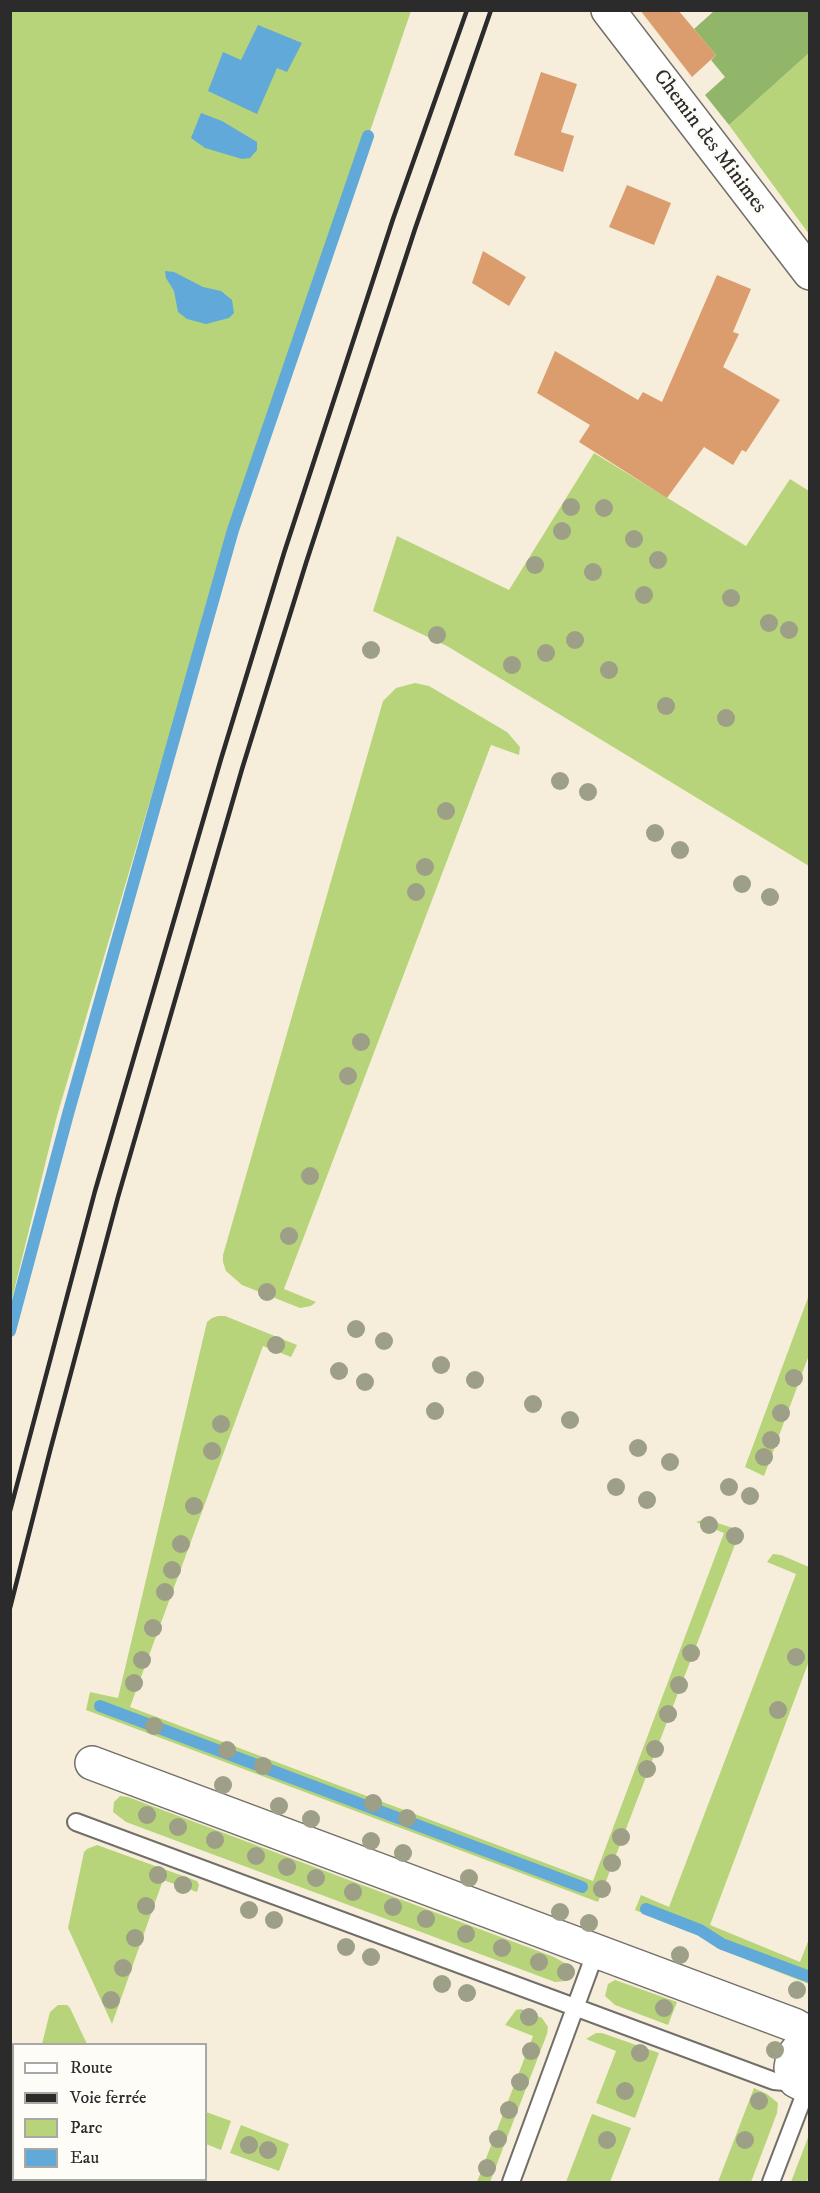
<!DOCTYPE html>
<html>
<head>
<meta charset="utf-8">
<style>
	body { margin:0 }
	#map { position:relative; width:820px; height:2193px; overflow:hidden; background:#f6eedb; font-family:"IM FELL DW Pica",serif }
	canvas { display:block }
	.frame { position:absolute; inset:0; border:12px solid #2b2b2b; pointer-events:none }
	.legend { position:absolute; left:12px; top:2043px; width:195px; height:138px; box-sizing:border-box; background:#fdfcf7; border:2px solid #a9a8a5; margin:0; padding:8px 10px; list-style:none; font-size:18px; color:#2b2b2b }
	.legend li { display:flex; align-items:center; gap:12px; height:30px }
	.legend b { width:30px; border:2px solid #a9a8a5 }
</style>
</head>
<body>
<div id="map">
<canvas width="820" height="2193"></canvas>
<div class="frame"></div>
<ul class="legend">
<li><b style="height:8px;background:#fff"></b>Route</li>
<li><b style="height:8px;background:#2b2b2b"></b>Voie ferrée</li>
<li><b style="height:16px;background:#b7d47a"></b>Parc</li>
<li><b style="height:16px;background:#60a9d8"></b>Eau</li>
</ul>
</div>
<script>
const ctx = document.querySelector('canvas').getContext('2d');
ctx.lineJoin = 'round';
function fill(path, color) {
  ctx.fillStyle = color;
  ctx.fill(path, 'evenodd');
}
function toPath(rows) {
  const path = new Path2D();
  for (const r of rows) {
    path.moveTo(r[0], r[1]);
    for (let i = 2; i < r.length; i += 2) path.lineTo(r[i], r[i + 1]);
  }
  return path;
}
function stroke(path, color, width, dash) {
  ctx.strokeStyle = color;
  ctx.lineWidth = width;
  ctx.lineCap = dash ? 'butt' : 'round';
  ctx.setLineDash(dash || []);
  ctx.stroke(path);
}
function label(font, color, halo, rows, align = 'center') {
  ctx.font = font + ' "IM FELL DW Pica",serif';
  ctx.lineWidth = 5;
  ctx.setLineDash([]);
  ctx.textBaseline = 'middle';
  ctx.strokeStyle = halo;
  ctx.fillStyle = color;
  for (const [text, x, y, turn = 0] of rows) {
    ctx.save();
    ctx.translate(x, y);
    ctx.rotate((+turn || 0) * Math.PI / 180);
    ctx.textAlign = isNaN(turn) ? turn : align;
    if (halo) ctx.strokeText(text, 0, 0);
    ctx.fillText(text, 0, 0);
    ctx.restore();
  }
}
const green = toPath([
	[11,11,411,11,204,618,57,1116,11,1303],
	[809,53,809,234,729,125],
	[594,453,746,546,790,479,809,491,809,866,447,646,373,611,397,536,509,590],
	[415,683,429,686,507,732,520,747,519,755,491,745,284,1289,316,1302,311,1306,300,1308,242,1285,226,1271,223,1262,223,1255,383,701,396,688],
	[809,1295,809,1355,764,1476,745,1467],
	[218,1316,225,1316,297,1345,291,1357,263,1346,130,1707,593,1881,724,1533,696,1522,705,1519,736,1529,736,1542,598,1902,86,1710,90,1692,118,1698,207,1322,212,1318],
	[773,1554,781,1555,809,1567,809,1661,710,1925,800,1962,809,1939,809,1984,717,1948,702,1937,635,1910,641,1895,669,1907,796,1574,767,1562],
	[120,1796,128,1797,554,1957,570,1966,572,1971,570,1977,567,1981,555,1982,126,1822,113,1812,114,1802],
	[97,1845,197,1881,199,1885,197,1892,163,1880,112,2024,68,1928,84,1852,87,1849],
	[615,1980,677,2002,668,2025,615,2005,605,1996,608,1984],
	[58,2005,67,2005,70,2008,87,2044,42,2044,50,2012],
	[521,2009,542,2018,548,2027,547,2034,490,2182,477,2182,533,2036,505,2025,516,2010],
	[596,2033,602,2033,659,2053,635,2118,596,2103,616,2051,586,2039],
	[754,2088,767,2094,778,2103,777,2113,751,2182,718,2182],
	[206,2112,231,2121,221,2150,206,2144],
	[592,2114,631,2128,610,2182,566,2182],
	[241,2125,289,2144,279,2171,230,2153],
	[809,2135,809,2175,807,2182,791,2182]
]);
const forest = toPath([
	[714,11,809,11,809,53,729,125,705,95,725,77,711,60,716,55,694,29]
]);
const water = toPath([
	[258,25,302,43,287,72,277,68,257,114,208,91,223,52,241,60],
	[201,113,222,121,257,142,257,150,250,158,242,159,205,148,191,138],
	[165,271,174,272,203,287,221,291,232,300,234,313,229,318,206,324,187,319,178,312,174,291,166,278]
]);
const stream = toPath([
	[10,1331,68,1114,233,530,368,136],
	[100,1706,582,1887],
	[646,1909,700,1930,722,1944,810,1977]
]);
const building = toPath([
	[640,10,678,10,716,55,692,77],
	[541,72,577,84,561,132,574,136,563,172,514,155],
	[627,185,671,203,654,245,609,227],
	[483,251,526,277,509,306,472,283],
	[717,275,751,289,733,332,739,334,723,367,780,400,746,452,742,450,733,465,704,447,667,498,579,442,590,425,537,393,555,351,638,400,643,392,662,402]
]);
const service = toPath([
	[76,1822,774,2081,784,2082,794,2077],
	[511,2182,596,1951],
	[771,2182,807,2088]
]);
const minor = toPath([
	[608,10,810,273],
	[92,1763,794,2025,803,2030,810,2037],
	[810,2042,801,2046,793,2056,791,2068,796,2081,810,2088]
]);
const rail = toPath([
	[10,1511,95,1191,221,759,284,553,393,219,467,10],
	[10,1608,50,1451,118,1197,242,769,306,563,415,229,491,10]
]);
const trees = [
	[571,507],
	[604,508],
	[562,531],
	[634,539],
	[658,560],
	[535,565],
	[593,572],
	[644,595],
	[731,598],
	[769,623],
	[789,630],
	[437,635],
	[575,640],
	[371,650],
	[546,653],
	[512,665],
	[609,670],
	[666,706],
	[726,718],
	[560,781],
	[588,792],
	[446,811],
	[655,833],
	[680,850],
	[425,867],
	[742,884],
	[416,892],
	[770,897],
	[361,1042],
	[348,1076],
	[310,1176],
	[289,1236],
	[267,1292],
	[356,1329],
	[384,1341],
	[276,1345],
	[441,1365],
	[339,1371],
	[794,1378],
	[475,1380],
	[365,1382],
	[533,1404],
	[435,1411],
	[781,1413],
	[570,1420],
	[221,1424],
	[771,1440],
	[638,1448],
	[212,1451],
	[764,1457],
	[670,1462],
	[616,1487],
	[729,1487],
	[750,1496],
	[647,1500],
	[194,1506],
	[709,1525],
	[735,1536],
	[181,1544],
	[172,1570],
	[165,1592],
	[153,1628],
	[691,1653],
	[796,1657],
	[142,1660],
	[134,1683],
	[679,1685],
	[778,1710],
	[668,1714],
	[154,1726],
	[655,1749],
	[227,1750],
	[263,1766],
	[647,1769],
	[223,1785],
	[373,1803],
	[279,1806],
	[147,1815],
	[407,1818],
	[311,1819],
	[178,1827],
	[621,1837],
	[215,1840],
	[371,1841],
	[403,1853],
	[256,1856],
	[612,1863],
	[287,1867],
	[158,1875],
	[316,1878],
	[469,1878],
	[183,1885],
	[602,1889],
	[353,1892],
	[146,1906],
	[393,1907],
	[249,1910],
	[560,1912],
	[426,1919],
	[274,1920],
	[589,1923],
	[466,1934],
	[135,1938],
	[346,1947],
	[502,1948],
	[680,1955],
	[371,1957],
	[539,1962],
	[123,1968],
	[566,1972],
	[442,1984],
	[797,1990],
	[467,1993],
	[111,2000],
	[664,2008],
	[529,2017],
	[775,2050],
	[531,2051],
	[640,2053],
	[520,2082],
	[625,2091],
	[759,2101],
	[509,2110],
	[498,2139],
	[607,2140],
	[745,2140],
	[249,2145],
	[268,2150],
	[487,2168]
];
const streetNames = [
	["Chemin des Minimes",709,142,53]
];
fill(green, '#b7d47a');
fill(forest, '#91b66a');
fill(water, '#60a9d8');
stroke(stream, '#60a9d8', 12);
fill(building, '#db9d6d');
stroke(service, '#726f69', 20);
stroke(minor, '#726f69', 36);
stroke(service, '#fff', 16);
stroke(minor, '#fff', 33);
stroke(rail, '#2b2b2b', 4.5);
ctx.fillStyle = '#9d9f87';
for (const [x, y] of trees) {
  ctx.beginPath();
  ctx.arc(x, y, 9, 0, 2 * Math.PI);
  ctx.fill();
}
label('21px', '#2b2b2b', '#fdfcf7', streetNames);
</script>
</body>
</html>
